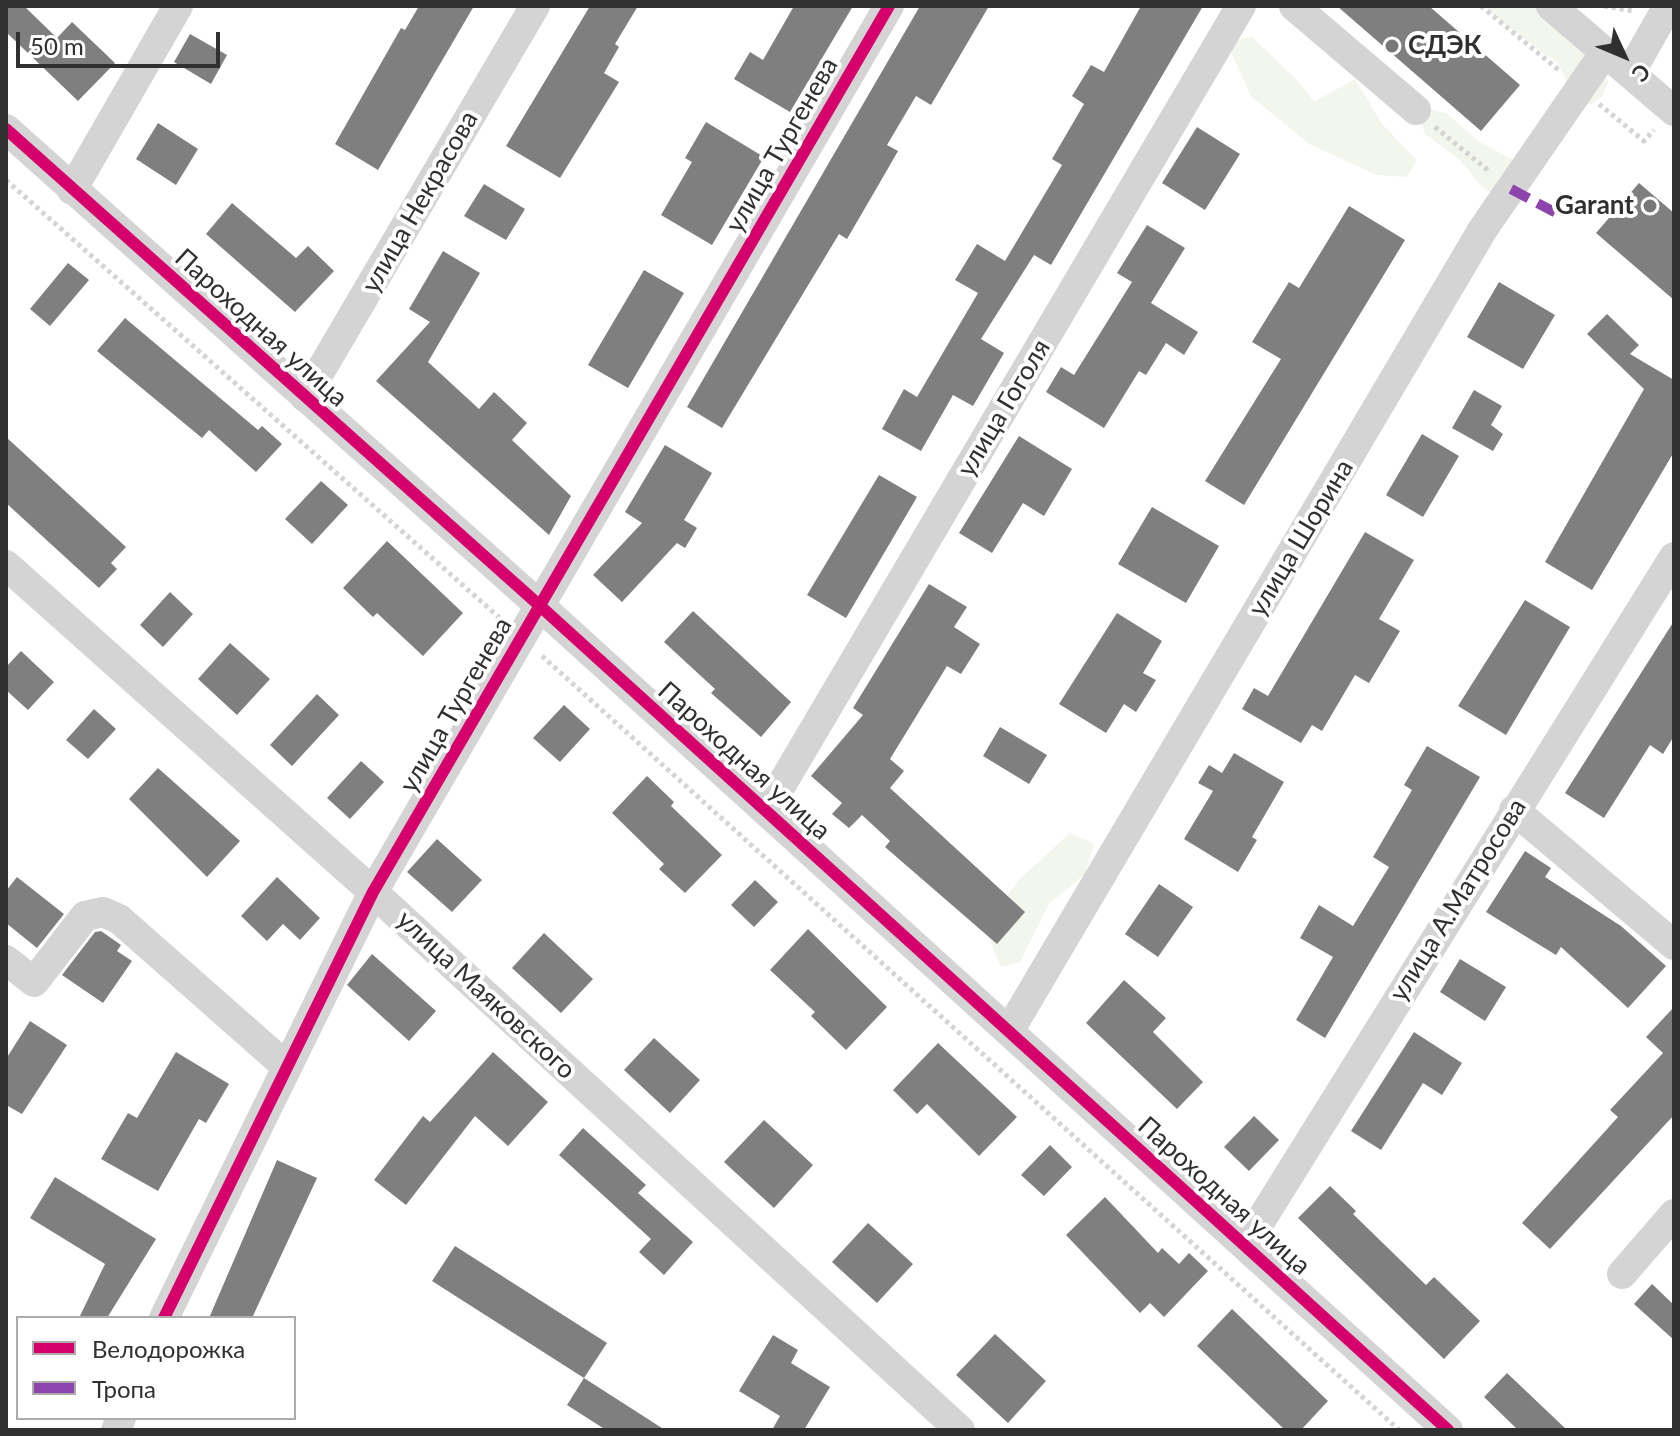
<!DOCTYPE html>
<html>
<head>
<meta charset="utf-8">
<style>
	body { margin:0 }
	#map { position:relative; width:1680px; height:1436px; overflow:hidden; background:#fff; font-family:Lato,sans-serif }
	canvas { display:block }
	.frame { position:absolute; inset:0; border:8px solid #303030; pointer-events:none }
	.legend { position:absolute; left:16px; top:1316px; width:280px; height:104px; box-sizing:border-box; background:#fff; border:2px solid #acacac; margin:0; padding:10px 14px; list-style:none; font-size:24px; color:#303030 }
	.legend li { display:flex; align-items:center; gap:16px; height:40px }
	.legend b { width:40px; border:2px solid #acacac }
	.north { position:absolute; left:1584px; top:16px; width:80px; height:80px; -webkit-text-stroke:6px #fff; paint-order:stroke; rotate:134deg; font-size:22px; font-weight:700; line-height:32px; text-align:center; color:#303030 }
	.north::after { content:''; display:block; margin:auto; width:28px; height:36px; background:#303030; clip-path:polygon(50% 0,100% 100%,50% 72%,0 100%) }
	.scale { position:absolute; left:16px; top:32px; width:204px; height:36px; box-sizing:border-box; border:4px solid #303030; border-top:0; padding-left:10px; font-size:24px; line-height:28px; white-space:nowrap; color:#303030; -webkit-text-stroke:6px #fff; paint-order:stroke }
</style>
</head>
<body>
<div id="map">
<canvas width="1680" height="1436"></canvas>
<div class="frame"></div>
<ul class="legend">
<li><b style="height:10px;background:#d6006c"></b>Велодорожка</li>
<li><b style="height:10px;background:#8e44ad"></b>Тропа</li>
</ul>
<div class="north">С</div>
<div class="scale">50 m</div>
</div>
<script>
const ctx = document.querySelector('canvas').getContext('2d');
ctx.lineJoin = 'round';
function fill(path, color) {
  ctx.fillStyle = color;
  ctx.fill(path, 'evenodd');
}
function toPath(rows) {
  const path = new Path2D();
  for (const r of rows) {
    path.moveTo(r[0], r[1]);
    for (let i = 2; i < r.length; i += 2) path.lineTo(r[i], r[i + 1]);
  }
  return path;
}
function stroke(path, color, width, dash) {
  ctx.strokeStyle = color;
  ctx.lineWidth = width;
  ctx.lineCap = dash ? 'butt' : 'round';
  ctx.setLineDash(dash || []);
  ctx.stroke(path);
}
function label(font, color, halo, rows, align = 'center') {
  ctx.font = font + ' Lato,sans-serif';
  ctx.lineWidth = 8;
  ctx.setLineDash([]);
  ctx.textBaseline = 'middle';
  ctx.strokeStyle = halo;
  ctx.fillStyle = color;
  for (const [text, x, y, turn = 0] of rows) {
    ctx.save();
    ctx.translate(x, y);
    ctx.rotate((+turn || 0) * Math.PI / 180);
    ctx.textAlign = isNaN(turn) ? turn : align;
    if (halo) ctx.strokeText(text, 0, 0);
    ctx.fillText(text, 0, 0);
    ctx.restore();
  }
}
const green = toPath([
	[1482,6,1539,6,1593,52,1608,82,1602,97,1590,105,1570,89,1558,64],
	[1252,37,1299,82,1314,102,1355,79,1382,124,1417,160,1407,177,1377,175,1309,144,1251,96,1226,41],
	[1427,109,1446,113,1478,141,1522,165,1497,196,1483,188,1460,160,1425,134,1421,122],
	[1070,833,1094,844,1085,874,1049,904,1020,962,1001,967,988,936,1002,902,1020,879]
]);
const building = toPath([
	[6,6,24,6,57,38,72,22,115,63,78,101,6,32],
	[419,6,474,6,378,170,335,144,401,28,405,30],
	[590,6,638,6,615,44,619,47,604,73,619,82,560,178,506,146],
	[794,6,853,6,790,112,734,79,750,52,763,60],
	[920,6,989,6,931,105,916,96,887,145,898,151,879,184,847,239,839,234,722,428,687,407],
	[1141,6,1203,6,1051,265,1034,255,981,339,1004,353,973,406,953,395,921,451,882,429,904,389,917,397,978,293,955,280,977,244,1005,261,1062,165,1052,159,1084,104,1072,96,1091,65,1104,72],
	[1337,6,1429,6,1520,85,1481,131],
	[190,34,227,55,211,84,174,62],
	[706,122,764,157,712,245,661,215,692,162,685,158],
	[158,123,198,149,176,185,136,159],
	[1197,127,1240,154,1205,210,1162,183],
	[1639,183,1674,213,1674,300,1596,233],
	[484,184,525,209,506,240,464,216],
	[232,203,296,258,308,246,334,271,295,312,206,234],
	[1349,206,1405,240,1244,505,1205,481,1281,359,1252,342,1289,282,1299,288],
	[1147,225,1185,248,1151,303,1198,332,1184,355,1166,343,1146,375,1139,371,1104,428,1046,392,1061,367,1074,375,1132,282,1117,273],
	[443,251,480,273,428,362,479,409,494,392,527,423,512,440,571,496,549,535,376,381,430,322,409,309],
	[68,263,89,280,50,326,30,309],
	[644,270,684,293,628,388,588,365],
	[1499,282,1555,315,1523,369,1467,337],
	[1607,314,1639,345,1630,354,1674,380,1674,452,1592,590,1545,562,1644,389,1587,334],
	[125,318,258,430,262,426,282,444,256,472,209,430,202,438,97,351],
	[1474,390,1502,406,1491,425,1503,434,1493,451,1452,428],
	[1422,434,1459,456,1423,517,1386,495],
	[1019,436,1072,469,1044,516,1023,503,992,553,959,533],
	[6,437,126,547,111,563,117,569,99,588,6,503],
	[665,445,712,473,684,520,697,528,685,548,677,543,622,602,593,575,642,523,625,512],
	[879,475,917,497,846,618,807,595],
	[321,481,348,505,312,544,285,519],
	[1152,507,1219,546,1186,603,1118,564],
	[1365,532,1414,560,1379,619,1400,631,1369,683,1355,675,1322,731,1312,725,1301,743,1242,709,1254,688,1268,696],
	[387,541,463,613,423,656,377,613,373,617,343,588],
	[929,584,967,607,954,627,980,644,961,674,947,666,890,759,904,771,890,788,1025,912,997,944,885,847,890,841,862,815,849,828,832,814,842,803,811,776,863,715,853,708],
	[170,592,193,614,163,647,140,625],
	[1525,600,1570,627,1506,735,1458,706],
	[693,611,791,702,761,737,711,693,715,689,664,642],
	[1117,613,1162,641,1143,673,1156,680,1136,712,1124,704,1106,733,1059,704],
	[1674,621,1674,736,1663,754,1650,745,1604,818,1565,793],
	[230,643,270,679,237,715,198,679],
	[21,651,54,682,28,710,6,690,6,667],
	[317,694,339,715,292,766,270,745],
	[564,705,590,729,560,762,533,738],
	[94,709,116,729,88,759,66,740],
	[1000,727,1047,755,1029,784,983,756],
	[1427,746,1480,777,1325,1038,1296,1020,1333,957,1300,938,1319,905,1353,926,1389,867,1373,857,1412,790,1404,785],
	[1234,753,1284,782,1252,837,1257,840,1238,872,1184,839,1213,791,1198,783,1209,765,1222,773],
	[361,761,384,782,350,819,327,798],
	[158,768,240,841,207,877,129,799],
	[647,776,674,802,671,806,722,855,685,893,659,869,664,864,612,813],
	[437,839,482,880,452,912,407,872],
	[1525,851,1551,868,1545,877,1621,926,1666,966,1628,1008,1561,947,1556,955,1486,912],
	[17,877,64,914,37,948,6,923,6,891],
	[277,877,320,918,300,940,283,924,267,941,241,916],
	[755,880,778,902,754,927,731,905],
	[1159,884,1193,907,1158,957,1125,934],
	[808,929,887,1007,846,1050,811,1016,815,1012,770,970],
	[101,931,121,945,117,951,132,961,103,1003,62,975,95,932],
	[544,933,593,979,561,1013,512,968],
	[372,954,436,1011,409,1041,347,985],
	[1460,959,1506,987,1485,1021,1440,992],
	[1124,980,1166,1018,1153,1032,1203,1082,1177,1109,1086,1023],
	[1674,1007,1674,1115,1550,1249,1522,1223,1618,1117,1610,1110,1663,1053,1646,1037],
	[30,1021,67,1045,22,1114,6,1105,6,1059],
	[1414,1032,1462,1063,1442,1095,1423,1083,1381,1150,1351,1131],
	[654,1038,700,1080,670,1113,624,1070],
	[938,1043,1017,1117,979,1156,927,1104,917,1114,893,1090],
	[176,1052,229,1084,206,1123,199,1119,158,1191,101,1159,128,1113,137,1118],
	[493,1052,548,1102,508,1146,475,1116,406,1205,374,1180,423,1116,430,1122],
	[1254,1116,1279,1140,1249,1171,1224,1147],
	[764,1120,813,1165,774,1208,724,1162],
	[583,1128,646,1185,638,1193,693,1242,664,1275,639,1252,651,1239,559,1155],
	[1050,1145,1072,1167,1044,1196,1021,1175],
	[277,1160,317,1178,252,1318,209,1318],
	[55,1177,156,1239,107,1318,79,1318,105,1264,30,1218],
	[1330,1186,1356,1211,1353,1214,1426,1285,1434,1277,1480,1321,1444,1359,1298,1218],
	[1105,1197,1158,1253,1162,1248,1179,1264,1189,1253,1208,1271,1164,1317,1150,1303,1140,1313,1066,1235],
	[868,1223,913,1264,877,1303,832,1262],
	[455,1246,607,1343,584,1378,432,1281],
	[1652,1284,1674,1305,1674,1340,1634,1304],
	[1232,1309,1328,1401,1301,1430,1285,1430,1197,1346],
	[995,1334,1046,1381,1008,1423,956,1375],
	[773,1335,798,1350,791,1363,830,1387,804,1430,772,1430,780,1416,739,1391],
	[1507,1373,1567,1430,1518,1430,1484,1397],
	[584,1378,665,1430,606,1430,567,1405]
]);
const path = toPath([
	[1481,6,1561,72],
	[1604,6,1633,11],
	[1599,104,1644,141,1654,130],
	[1435,127,1489,171],
	[6,180,502,620],
	[542,656,1399,1430]
]);
const minor = toPath([
	[1294,6,1416,110],
	[1551,6,1674,111],
	[1630,73,1668,6],
	[6,129,539,605,1448,1430],
	[72,190,178,6],
	[305,397,535,6],
	[6,565,373,892,960,1430],
	[1514,810,1674,945],
	[766,811,1241,6],
	[6,960,34,982,85,916,103,912,119,919,287,1067],
	[1009,1031,1483,229,1605,52],
	[1246,1244,1674,557],
	[1622,1274,1674,1214],
	[164,1318,373,892,889,6],
	[116,1430,121,1418]
]);
const quiet = toPath([
	[1511,189,1560,215]
]);
const cycleway = toPath([
	[6,129,539,605,1448,1430],
	[164,1318,373,892,889,6]
]);
const markers = [
	[1392,46,8,"#787878"],
	[1650,206,8,"#787878"]
];
const poiNames = [
	["СДЭК",1408,46],
	["Garant",1634,206,"right"]
];
const streetNames = [
	["улица Тургенева",782,145,-60],
	["улица Некрасова",420,202,-60],
	["Пароходная улица",261,328,42],
	["улица Гоголя",1004,408,-59],
	["улица Шорина",1301,538,-59],
	["улица Тургенева",456,705,-60],
	["Пароходная улица",744,761,42],
	["улица А.Матросова",1458,900,-58],
	["улица Маяковского",486,995,43],
	["Пароходная улица",1224,1196,42]
];
fill(green, '#f2f6ed');
fill(building, '#7f7f7f');
stroke(path, '#d4d4d4', 5, [4, 4]);
stroke(minor, '#d4d4d4', 30);
stroke(quiet, '#8e44ad', 10, [20, 10]);
stroke(cycleway, '#d6006c', 12);
for (const [x, y, r, color] of markers) {
  const dot = new Path2D();
  dot.arc(x, y, r, 0, 2 * Math.PI);
  ctx.fillStyle = color;
  ctx.fill(dot);
  stroke(dot, '#fff', 3);
}
label('bold 26px', '#303030', '#fff', poiNames, 'left');
label('26px', '#303030', '#fff', streetNames);
</script>
</body>
</html>
